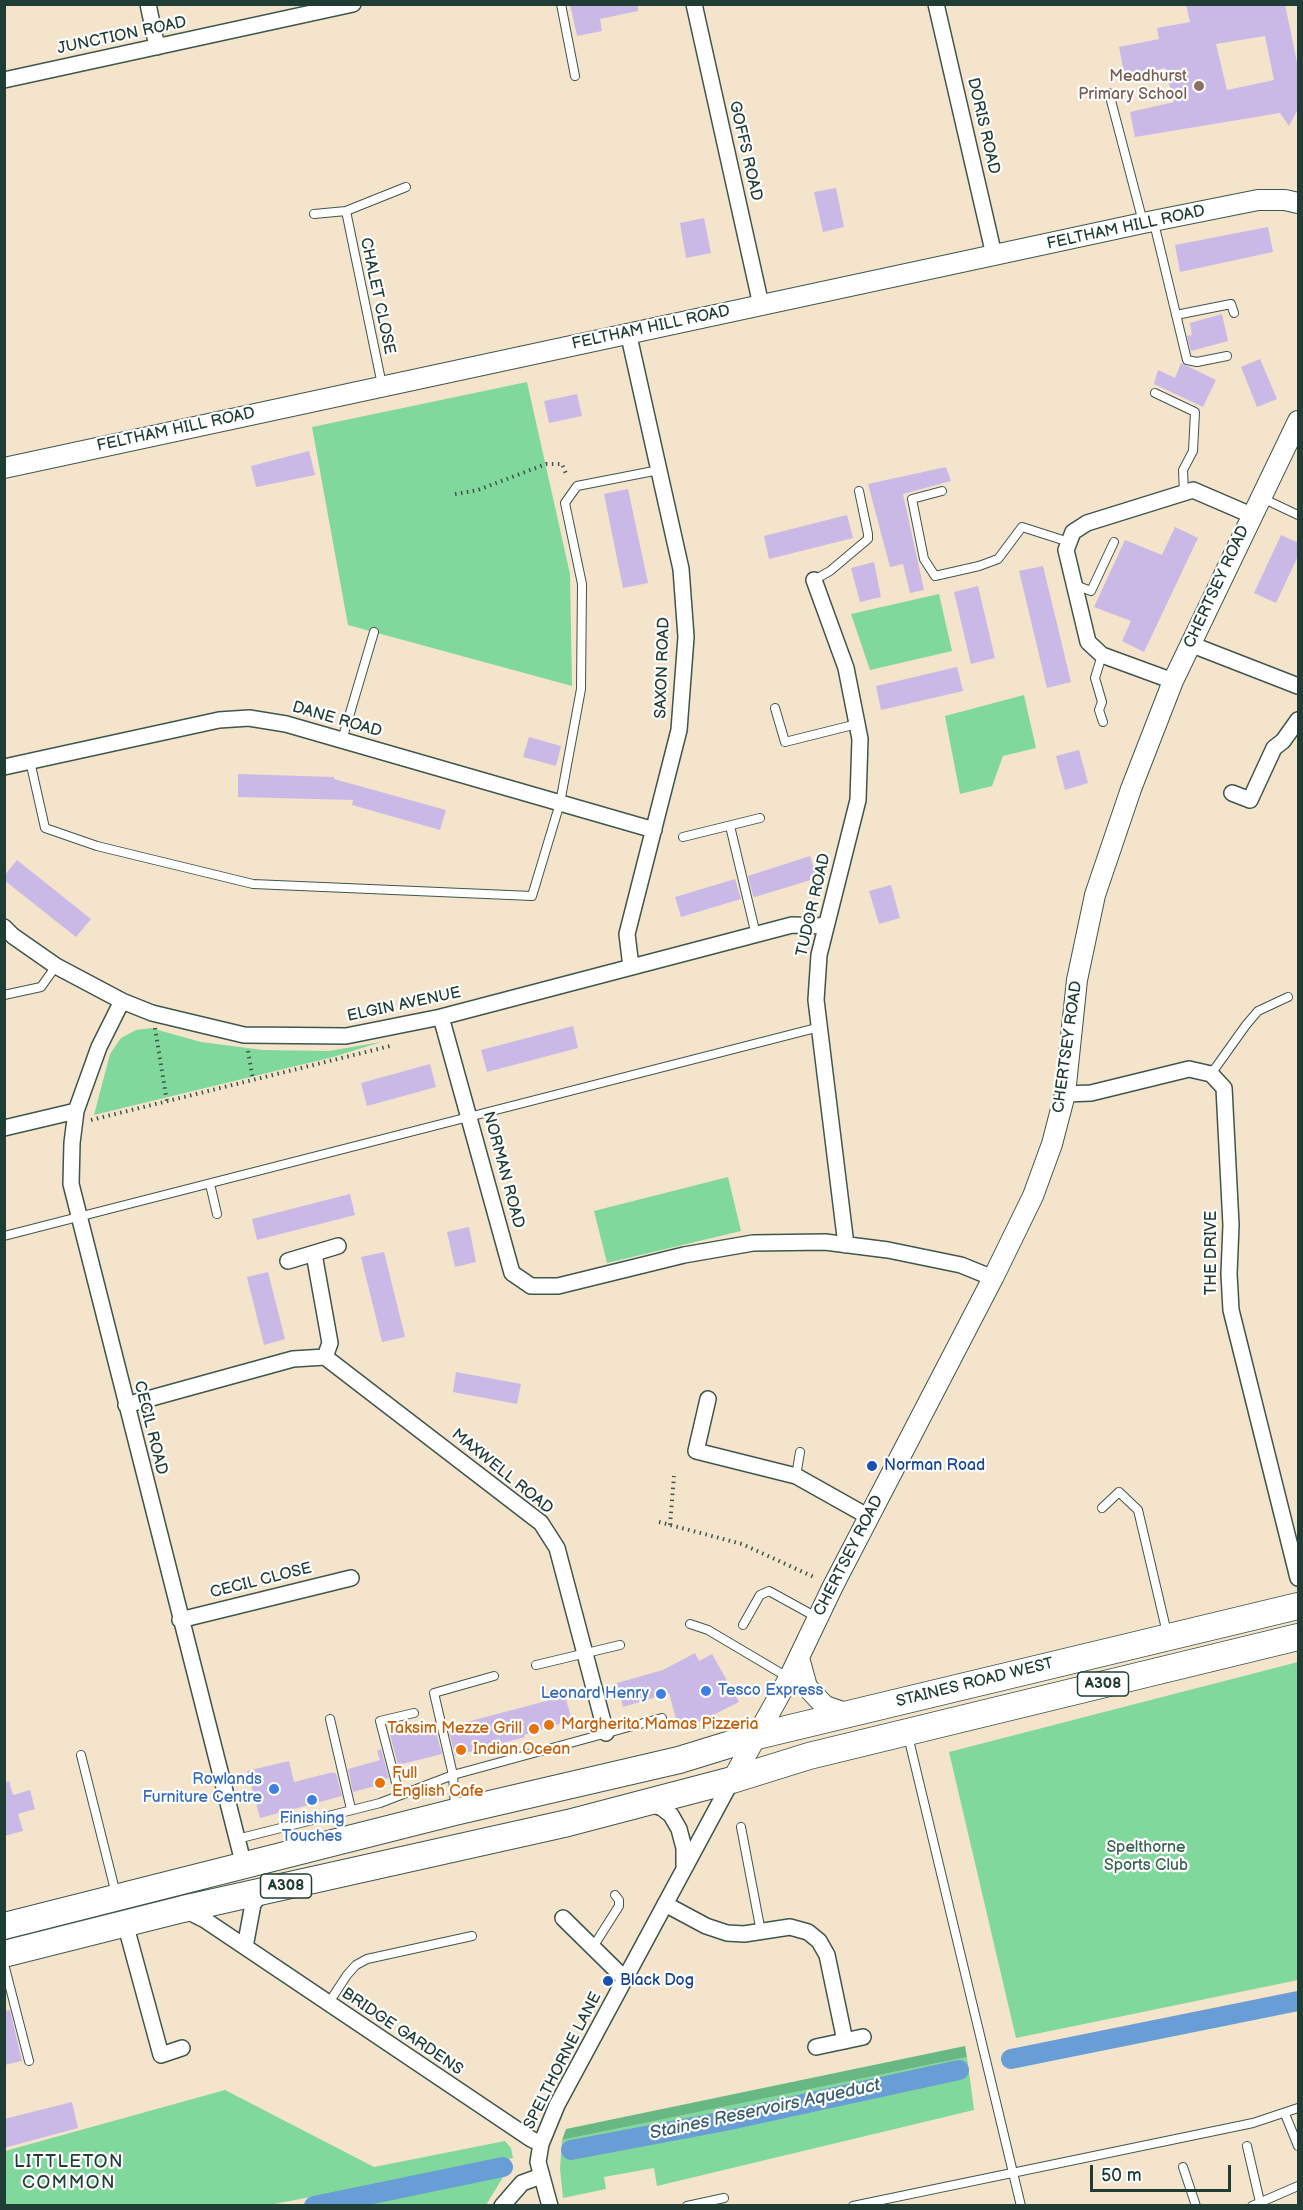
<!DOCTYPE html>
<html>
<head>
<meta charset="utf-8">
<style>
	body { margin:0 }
	#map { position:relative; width:1303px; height:2210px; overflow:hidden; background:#f4e4cb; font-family:"Balsamiq Sans",sans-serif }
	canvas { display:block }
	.frame { position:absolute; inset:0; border:6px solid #1f3d34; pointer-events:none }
	.scale { position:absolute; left:1090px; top:2165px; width:141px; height:27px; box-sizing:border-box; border:3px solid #1f3d34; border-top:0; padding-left:8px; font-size:18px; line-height:21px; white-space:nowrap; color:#1f3d34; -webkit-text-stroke:4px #fff; paint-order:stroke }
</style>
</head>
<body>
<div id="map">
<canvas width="1303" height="2210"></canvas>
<div class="frame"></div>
<div class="scale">50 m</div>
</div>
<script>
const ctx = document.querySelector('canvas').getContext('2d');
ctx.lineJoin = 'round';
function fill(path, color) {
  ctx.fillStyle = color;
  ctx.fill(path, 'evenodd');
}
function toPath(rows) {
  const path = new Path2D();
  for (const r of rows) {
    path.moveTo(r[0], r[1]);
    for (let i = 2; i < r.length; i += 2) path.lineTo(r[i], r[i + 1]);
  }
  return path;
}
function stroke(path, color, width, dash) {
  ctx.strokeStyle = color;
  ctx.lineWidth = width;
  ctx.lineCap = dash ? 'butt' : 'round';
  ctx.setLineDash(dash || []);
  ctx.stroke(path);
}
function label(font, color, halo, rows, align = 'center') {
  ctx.font = font + ' "Balsamiq Sans",sans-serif';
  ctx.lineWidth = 4.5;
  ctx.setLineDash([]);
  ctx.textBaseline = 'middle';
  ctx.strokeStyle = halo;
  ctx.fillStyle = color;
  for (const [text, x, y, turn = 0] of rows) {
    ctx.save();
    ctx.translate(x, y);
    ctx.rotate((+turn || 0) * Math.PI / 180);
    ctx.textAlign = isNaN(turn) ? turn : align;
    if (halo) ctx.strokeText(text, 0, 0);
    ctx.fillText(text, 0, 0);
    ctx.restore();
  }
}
const green = toPath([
	[527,382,570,574,572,686,348,625,312,427],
	[939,594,952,651,870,670,851,614],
	[1024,695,1036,748,1003,756,992,786,960,794,945,716],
	[151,1028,201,1042,263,1050,329,1051,381,1042,333,1057,94,1115,110,1054,121,1038,136,1030],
	[728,1177,741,1231,607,1263,594,1211],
	[1298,1662,1298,1980,1016,2038,949,1752],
	[967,2057,974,2110,657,2186,654,2168,604,2177,606,2189,563,2198,560,2169,562,2140],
	[225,2090,374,2167,505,2141,511,2148,513,2158,269,2205,5,2205,5,2151],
	[505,2174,486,2205,343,2205]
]);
const forest = toPath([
	[965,2046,967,2057,562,2140,566,2129]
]);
const canal = toPath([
	[1011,2059,1298,2001],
	[571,2150,725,2121,959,2070],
	[314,2206,503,2167]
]);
const building = toPath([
	[570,4,638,4,638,11,600,19,602,31,577,36],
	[1186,4,1285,4,1299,72,1299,107,1289,126,1280,113,1135,137,1130,112,1174,102,1165,68,1125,77,1119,47,1159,39,1157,28,1190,22],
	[1265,36,1274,80,1227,90,1216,44],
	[836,188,844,227,823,232,814,192],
	[704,218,711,253,686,258,680,223],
	[1268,227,1273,252,1180,272,1175,245],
	[1222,314,1228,341,1191,351,1187,336,1192,335,1190,323],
	[1260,359,1277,399,1257,407,1241,367],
	[1181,363,1216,380,1203,407,1154,384,1158,370,1175,378],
	[577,394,582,416,549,423,544,401],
	[309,451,315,475,256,487,251,466],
	[946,467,951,481,903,494,924,590,910,593,903,564,890,567,868,484],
	[628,489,648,583,623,588,604,494],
	[847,515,853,538,769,559,764,536],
	[1175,527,1198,538,1144,652,1122,641,1131,621,1094,607,1125,540,1162,555],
	[1281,535,1299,543,1299,554,1276,603,1254,593],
	[874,562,881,597,860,602,851,568],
	[1043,566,1071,682,1047,688,1019,571],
	[978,586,995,658,971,664,954,592],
	[957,667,963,691,881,710,876,686],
	[529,737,561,746,556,766,523,757],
	[1079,750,1088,783,1065,790,1056,756],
	[238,774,334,777,334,779,446,810,440,830,352,805,353,800,238,797],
	[810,856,817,878,755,897,753,896,748,876],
	[17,860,91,919,76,937,4,880,4,876],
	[735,879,741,899,681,917,675,897],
	[891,885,900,918,879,924,869,891],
	[573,1026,578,1048,487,1072,481,1050],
	[430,1064,436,1087,367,1106,361,1083],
	[350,1194,355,1215,257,1240,252,1219],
	[469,1227,476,1262,455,1267,447,1232],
	[384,1252,405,1337,382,1342,361,1257],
	[268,1272,285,1339,264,1345,247,1277],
	[456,1372,521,1384,517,1404,453,1392],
	[695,1653,699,1661,712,1654,739,1702,697,1723,678,1727,669,1693,623,1707,617,1683,663,1670],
	[565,1696,572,1720,524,1735,525,1737,455,1756,448,1727],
	[434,1724,442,1754,398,1765,390,1735],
	[381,1749,389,1778,385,1779,386,1783,353,1792,348,1769,380,1760,377,1751],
	[289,1761,294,1782,333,1772,333,1773,336,1773,342,1796,260,1818,247,1771],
	[9,1781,13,1795,30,1790,35,1809,18,1814,23,1831,4,1836,4,1782],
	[10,2010,22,2061,4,2065,4,2011],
	[72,2102,78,2128,4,2148,4,2119]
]);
const path = toPath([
	[455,494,478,490,546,464,562,464,567,476],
	[155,1028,167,1102],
	[248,1051,253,1080],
	[91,1120,390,1046],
	[659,1522,742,1544,816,1578],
	[670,1525,674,1476]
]);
const service = toPath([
	[561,4,575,76],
	[1109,93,1143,222],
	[346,211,382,385],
	[314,214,346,211,406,187],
	[1154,223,1187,360,1197,362,1227,356],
	[1176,315,1231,304,1234,313],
	[1155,393,1195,412,1193,451,1183,470,1184,493],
	[942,491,912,499,924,559,935,576,979,566,998,559,1022,527,1069,542],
	[1262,498,1298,515],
	[814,580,830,571,868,539,868,534,859,491],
	[1075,585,1091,591,1114,542],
	[1102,655,1095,678,1102,702,1099,710,1103,722],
	[775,708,785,742,857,724],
	[342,740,374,632],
	[30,761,45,828,97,846,253,884,532,896,560,803,581,689,582,584,565,503,577,486,659,470],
	[730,826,756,935],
	[683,837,760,818],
	[4,995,41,987,56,966],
	[1211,1074,1246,1025,1258,1011,1288,997],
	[210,1184,217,1214],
	[4,1236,820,1027],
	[796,1476,800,1452],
	[1102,1508,1119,1492,1138,1510,1167,1633],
	[690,1624,708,1630,789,1678],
	[743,1625,760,1595,769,1591,818,1618],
	[536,1665,620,1645],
	[330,1719,351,1809],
	[908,1736,1021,2206],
	[81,1755,116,1894],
	[399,1794,380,1721,414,1713],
	[455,1807,453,1775,434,1693,494,1676],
	[741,1827,761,1932],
	[237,1839,380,1803,453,1775,662,1718],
	[593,1947,619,1906,619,1900,615,1895],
	[4,1964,29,2061],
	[328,2004,347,1975,356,1965,367,1959,472,1936],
	[1285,2114,1298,2146],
	[1247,2146,1260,2202],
	[1183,2167,1196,2206],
	[687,2206,724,2198],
	[853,2206,1253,2123,1298,2108],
	[1252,2206,1298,2186]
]);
const minor = toPath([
	[148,4,157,47],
	[694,4,761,305],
	[936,4,994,255],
	[4,80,353,4],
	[628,332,681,569,686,637,679,730,627,934,631,967],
	[814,580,846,668,860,739,858,800,819,955,816,1000,846,1245],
	[1190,644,1298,686],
	[1173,681,1102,655,1088,642,1066,550,1073,532,1087,523,1193,490,1251,515],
	[4,767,219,720,249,718,286,724,654,830],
	[1232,793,1250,800,1274,748,1283,741,1298,720],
	[4,927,13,936,56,966,122,1001,152,1013,244,1035,346,1036,441,1017,792,925,826,926],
	[122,1001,99,1047,76,1111,72,1143,71,1184,244,1866],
	[441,1017,512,1273,531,1286,558,1286,684,1255,753,1243,825,1242,888,1250,961,1265,993,1278],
	[1065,1094,1091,1093,1189,1069,1211,1074,1224,1088,1231,1225,1229,1274,1231,1310,1298,1578],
	[4,1128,76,1111],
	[314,1254,330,1343,325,1357],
	[288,1261,338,1246],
	[708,1399,696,1451,796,1476,869,1517],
	[126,1405,293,1359,325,1357,541,1523,557,1548,606,1733],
	[180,1620,351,1578],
	[647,1803,662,1808,671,1815,679,1829,684,1848,684,1865],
	[665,1904,706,1926,727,1933,744,1934,790,1927,808,1932,819,1941,827,1955,845,2041],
	[183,1909,205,1920,531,2139,541,2144],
	[563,1918,625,1979],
	[125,1923,161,2055,182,2048],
	[245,1947,253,1904,263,1891],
	[816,2047,863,2037],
	[502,2206,522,2183,541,2176],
	[550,2206,538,2162,541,2144,557,2105,732,1780]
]);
const tertiary = toPath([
	[4,468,1143,223,1258,200,1285,200,1298,203],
	[799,1658,807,1687,825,1706,848,1714],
	[732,1780,789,1678,833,1586,993,1278,1033,1196,1052,1144,1065,1094,1077,980,1095,895,1131,789,1173,681,1298,421]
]);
const trunk = toPath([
	[4,1926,455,1812,679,1760,757,1736,1298,1606],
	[4,1954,183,1909,568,1823,732,1780,809,1756,1298,1637]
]);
const markers = [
	[1199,86,6,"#8d6e63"],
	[872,1466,6,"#1a4fb4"],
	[706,1691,6,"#3f7fe0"],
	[661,1694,6,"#3f7fe0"],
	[549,1725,6,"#e8710a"],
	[534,1729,6,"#e8710a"],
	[461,1750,6,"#e8710a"],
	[380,1783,6,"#e8710a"],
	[274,1789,6,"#3f7fe0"],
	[312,1800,6,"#3f7fe0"],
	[608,1981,6,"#1a4fb4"]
];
const shields = [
	[1103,1684,51],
	[286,1886,51]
];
const shieldNames = [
	["A308",1103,1684],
	["A308",286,1886]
];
const streetNames = [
	["JUNCTION ROAD",122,36,-12],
	["DORIS ROAD",983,126,77],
	["GOFFS ROAD",745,151,77],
	["FELTHAM HILL ROAD",1126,228,-12],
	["CHALET CLOSE",377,296,78],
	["FELTHAM HILL ROAD",651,328,-12],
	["FELTHAM HILL ROAD",176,430,-12],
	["CHERTSEY ROAD",1217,587,-65],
	["SAXON ROAD",663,668,-88],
	["DANE ROAD",337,720,16],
	["TUDOR ROAD",814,905,-77],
	["ELGIN AVENUE",404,1005,-12],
	["CHERTSEY ROAD",1068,1047,-82],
	["NORMAN ROAD",503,1170,75],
	["THE DRIVE",1212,1253,-90],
	["CECIL ROAD",150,1428,76],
	["MAXWELL ROAD",502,1472,39],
	["CHERTSEY ROAD",849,1556,-63],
	["CECIL CLOSE",261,1581,-14],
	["STAINES ROAD WEST",975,1683,-14],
	["BRIDGE GARDENS",402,2032,34],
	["SPELTHORNE LANE",563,2061,-63]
];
const educationNames = [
	["Meadhurst",1187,77],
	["Primary School",1187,95]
];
const transitNames = [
	["Norman Road",884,1466],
	["Black Dog",620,1981]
];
const shopNames = [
	["Tesco Express",718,1691,"left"],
	["Leonard Henry",649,1694],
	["Rowlands",262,1780],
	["Furniture Centre",262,1798],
	["Finishing",312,1819,"center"],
	["Touches",312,1837,"center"]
];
const foodNames = [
	["Margherita Mamas Pizzeria",561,1725],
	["Taksim Mezze Grill",522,1729,"right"],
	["Indian Ocean",473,1750],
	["Full",392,1774],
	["English Cafe",392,1792]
];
const parkNames = [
	["Spelthorne",1146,1848],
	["Sports Club",1146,1866]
];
const waterNames = [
	["Staines Reservoirs Aqueduct",765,2110,-12]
];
const neighbourhoodNames = [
	["LITTLETON",69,2162],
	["COMMON",69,2183]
];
fill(green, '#80d89c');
fill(forest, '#68b884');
stroke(canal, '#699dd5', 20);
fill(building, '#cab9e6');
stroke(service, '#3f564b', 10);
stroke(minor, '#3f564b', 18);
stroke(tertiary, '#3f564b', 22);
stroke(trunk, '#3f564b', 28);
stroke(path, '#3f564b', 4, [1.5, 4.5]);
stroke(service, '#fff', 8);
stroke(minor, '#fff', 15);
stroke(tertiary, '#fff', 20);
stroke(trunk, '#fff', 26);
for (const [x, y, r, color] of markers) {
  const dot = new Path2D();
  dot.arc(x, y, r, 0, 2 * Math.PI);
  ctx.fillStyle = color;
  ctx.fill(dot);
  stroke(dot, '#fff', 2);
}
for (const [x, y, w] of shields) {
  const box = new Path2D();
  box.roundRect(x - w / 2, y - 12, w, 24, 4.5);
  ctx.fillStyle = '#fff';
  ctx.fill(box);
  stroke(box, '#1f3d34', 1.5);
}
label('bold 15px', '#1f3d34', null, shieldNames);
label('16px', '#1f3d34', '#fff', streetNames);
label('16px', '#785e54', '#fff', educationNames, 'right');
label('16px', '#164399', '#fff', transitNames, 'left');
label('16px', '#366cbe', '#fff', shopNames, 'right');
label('16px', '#c56008', '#fff', foodNames, 'left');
label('16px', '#37644e', '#fff', parkNames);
label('italic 18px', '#395f6c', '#fff', waterNames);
ctx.letterSpacing = '1.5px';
label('18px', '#1f3d34', '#fff', neighbourhoodNames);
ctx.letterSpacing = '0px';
</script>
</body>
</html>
